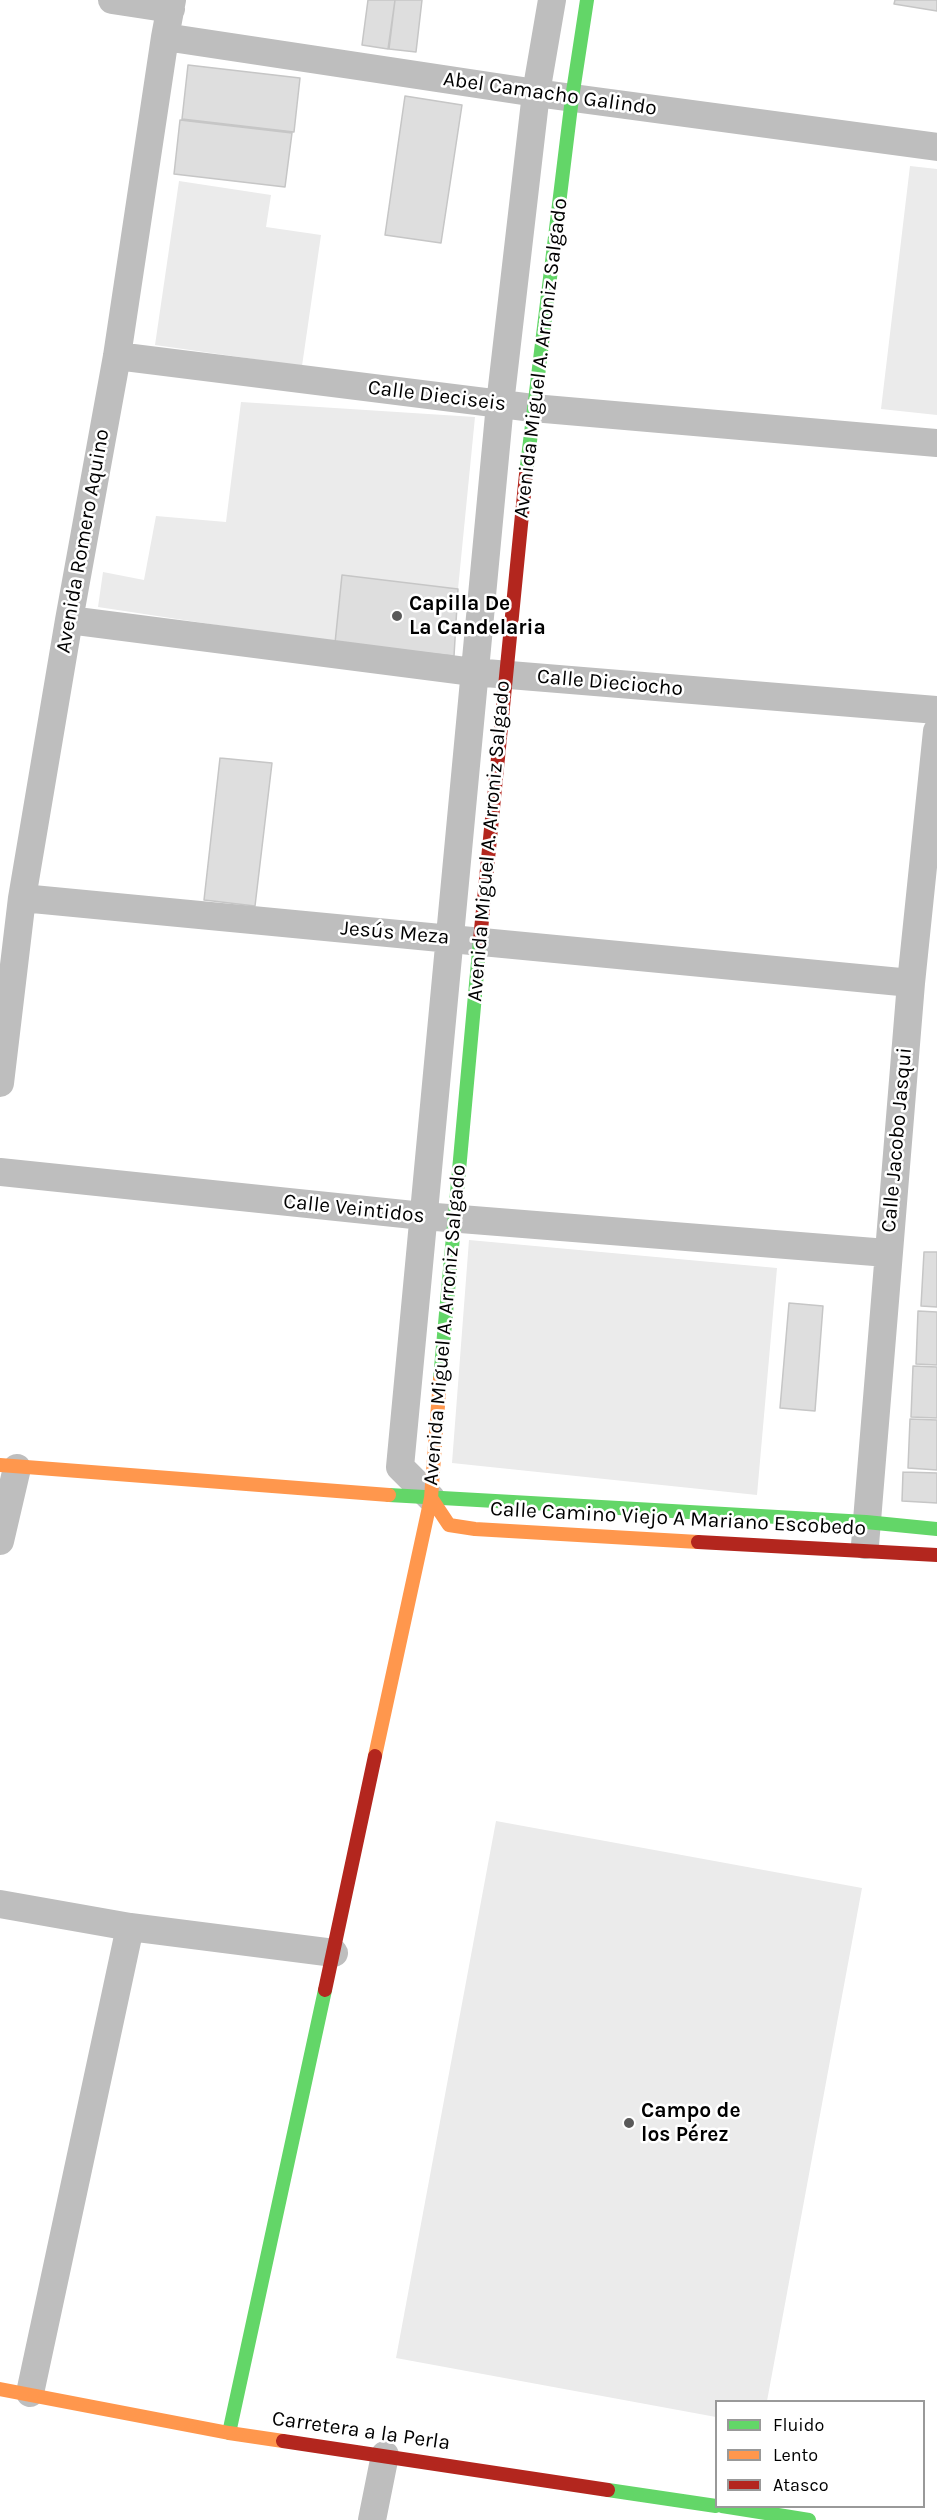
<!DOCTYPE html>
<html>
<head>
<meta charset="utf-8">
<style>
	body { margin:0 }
	#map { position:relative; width:937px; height:2520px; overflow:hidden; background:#fff; font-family:Karla,sans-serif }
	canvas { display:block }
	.legend { position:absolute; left:715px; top:2400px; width:210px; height:108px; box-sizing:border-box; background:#fff; border:2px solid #999; margin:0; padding:8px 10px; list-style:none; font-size:18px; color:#000 }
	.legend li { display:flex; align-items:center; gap:12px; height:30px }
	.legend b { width:30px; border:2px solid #999 }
</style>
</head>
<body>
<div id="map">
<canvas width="937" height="2520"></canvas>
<ul class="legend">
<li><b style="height:8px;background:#63d668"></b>Fluido</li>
<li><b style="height:8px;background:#ff974d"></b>Lento</li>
<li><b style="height:8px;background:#b3261e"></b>Atasco</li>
</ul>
</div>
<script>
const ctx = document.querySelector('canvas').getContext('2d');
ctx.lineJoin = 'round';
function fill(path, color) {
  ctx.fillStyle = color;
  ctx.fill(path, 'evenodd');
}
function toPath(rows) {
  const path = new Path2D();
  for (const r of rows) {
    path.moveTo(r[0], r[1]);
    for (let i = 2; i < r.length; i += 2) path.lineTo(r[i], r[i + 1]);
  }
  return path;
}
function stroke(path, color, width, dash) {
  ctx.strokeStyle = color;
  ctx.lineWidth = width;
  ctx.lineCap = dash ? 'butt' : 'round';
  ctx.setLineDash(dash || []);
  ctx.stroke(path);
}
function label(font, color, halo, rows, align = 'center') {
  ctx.font = font + ' Karla,sans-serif';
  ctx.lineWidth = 5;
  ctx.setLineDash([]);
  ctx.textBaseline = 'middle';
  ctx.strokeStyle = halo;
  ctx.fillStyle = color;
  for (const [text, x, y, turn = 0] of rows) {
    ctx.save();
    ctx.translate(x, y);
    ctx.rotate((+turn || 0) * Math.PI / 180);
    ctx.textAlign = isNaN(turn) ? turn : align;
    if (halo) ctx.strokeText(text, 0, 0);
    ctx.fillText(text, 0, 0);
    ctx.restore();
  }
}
const green = toPath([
	[910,166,937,169,937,415,881,409],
	[179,181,271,195,266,227,321,235,302,366,155,345],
	[241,402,475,417,458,589,342,576,335,643,98,607,103,572,144,580,156,516,226,522],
	[469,1240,777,1268,757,1495,452,1463],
	[496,1821,862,1888,767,2401,716,2402,716,2417,396,2358]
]);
const building = toPath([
	[368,0,395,0,388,49,362,45,368,0],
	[395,0,422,0,416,52,389,49,395,0],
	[895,0,937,0,937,11,894,4,895,0],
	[188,65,300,78,294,132,182,119,188,65],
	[405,96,462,105,441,243,385,235,405,96],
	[180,120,292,133,285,187,174,174,180,120],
	[342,575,458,589,454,656,335,643,342,575],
	[220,758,272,763,255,906,204,900,220,758],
	[924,1252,937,1252,937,1307,921,1306,924,1252],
	[789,1303,823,1306,815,1411,780,1408,789,1303],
	[918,1311,937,1312,937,1365,916,1364,918,1311],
	[913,1366,937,1367,937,1418,911,1417,913,1366],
	[910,1419,937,1420,937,1470,908,1468,910,1419],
	[903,1472,937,1473,937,1503,902,1501,903,1472]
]);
const street = toPath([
	[112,0,171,9],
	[165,37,536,93,937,147],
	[117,356,533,408,937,443],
	[69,620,473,672,937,710],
	[22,898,911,983],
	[0,1083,22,898,69,620,117,356,165,37,172,0],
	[0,1172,423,1216,887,1253],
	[431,1498,400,1467,500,404,536,93,552,0],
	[0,1541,17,1468],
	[865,1545,911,983,937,731],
	[0,1904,130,1927,334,1953],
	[30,2393,130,1927],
	[372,2520,385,2455]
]);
const fast = toPath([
	[526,474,572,98,587,0],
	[440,1379,480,940],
	[389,1495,866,1522,937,1529],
	[229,2433,325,1990],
	[608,2490,716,2506],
	[722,2506,809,2520]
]);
const slow = toPath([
	[0,1465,389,1495],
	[431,1498,449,1525,475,1529,698,1542],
	[375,1756,431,1498,440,1379],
	[0,2389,229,2433,283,2441]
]);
const jam = toPath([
	[480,940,526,474],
	[698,1542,937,1555],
	[325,1990,375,1756],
	[283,2441,608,2490]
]);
const markers = [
	[397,616,6,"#595959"],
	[629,2123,6,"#595959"]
];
const streetNames = [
	["Abel Camacho Galindo",550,94,8],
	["Avenida Miguel A. Arroniz Salgado",541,358,-83],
	["Calle Dieciseis",437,396,7],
	["Avenida Romero Aquino",83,541,-80],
	["Calle Dieciocho",610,683,5],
	["Avenida Miguel A. Arroniz Salgado",489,841,-85],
	["Jesús Meza",395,933,5],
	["Calle Jacobo Jasqui",897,1140,-85],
	["Calle Veintidos",354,1209,6],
	["Avenida Miguel A. Arroniz Salgado",445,1325,-85],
	["Calle Camino Viejo A Mariano Escobedo",678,1519,3],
	["Carretera a la Perla",361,2431,8]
];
const poiNames = [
	["Capilla De",409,604],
	["La Candelaria",409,628],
	["Campo de",641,2111],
	["los Pérez",641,2135]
];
fill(green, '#ebebeb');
fill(building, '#dedede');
stroke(building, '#c6c6c6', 1.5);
stroke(street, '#bebebe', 28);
stroke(fast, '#63d668', 14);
stroke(slow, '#ff974d', 14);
stroke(jam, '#b3261e', 14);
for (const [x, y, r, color] of markers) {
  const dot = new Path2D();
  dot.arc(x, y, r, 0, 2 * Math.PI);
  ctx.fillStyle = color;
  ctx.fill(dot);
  stroke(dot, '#fff', 2);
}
label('21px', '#000', '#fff', streetNames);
label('bold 21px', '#000', '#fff', poiNames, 'left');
</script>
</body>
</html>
